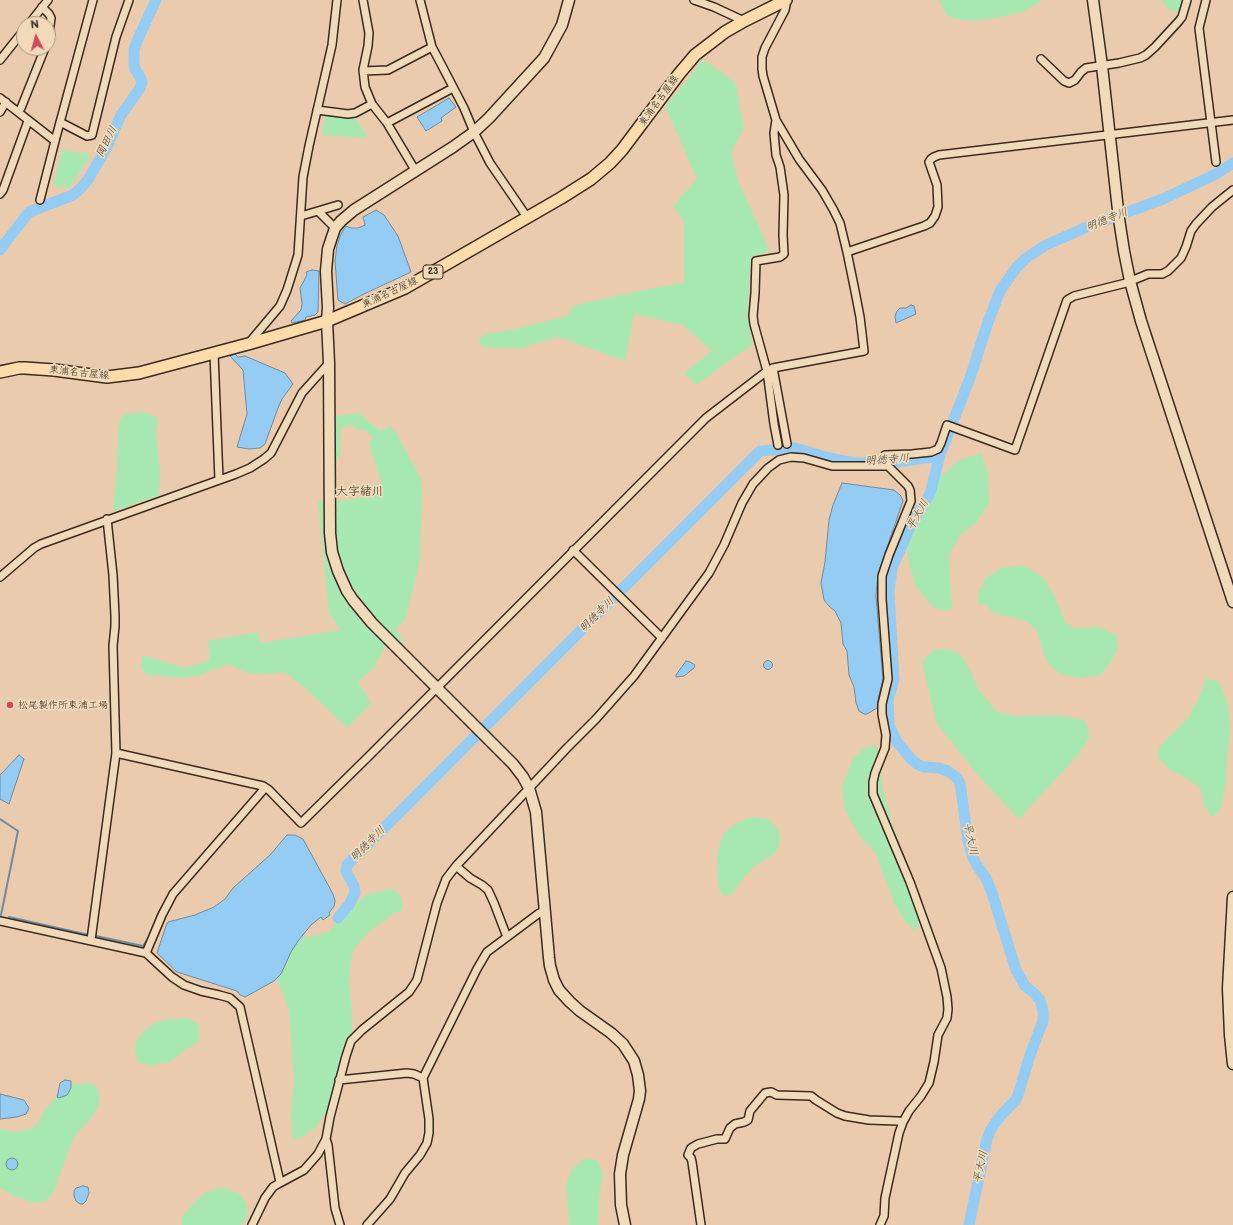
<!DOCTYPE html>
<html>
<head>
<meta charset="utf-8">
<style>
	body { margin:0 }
	#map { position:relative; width:1233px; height:1225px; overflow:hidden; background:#ebcbad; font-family:"Balsamiq Sans",sans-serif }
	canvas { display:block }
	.north { position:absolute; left:16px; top:16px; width:40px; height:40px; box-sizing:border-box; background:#f1daba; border:1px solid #a8947c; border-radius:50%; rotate:354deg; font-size:11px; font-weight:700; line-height:16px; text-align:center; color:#3b2a1e }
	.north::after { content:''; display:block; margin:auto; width:14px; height:18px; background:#d1495b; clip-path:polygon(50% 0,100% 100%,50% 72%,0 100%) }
</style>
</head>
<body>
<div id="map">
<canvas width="1233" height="1225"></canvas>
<div class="north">N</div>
</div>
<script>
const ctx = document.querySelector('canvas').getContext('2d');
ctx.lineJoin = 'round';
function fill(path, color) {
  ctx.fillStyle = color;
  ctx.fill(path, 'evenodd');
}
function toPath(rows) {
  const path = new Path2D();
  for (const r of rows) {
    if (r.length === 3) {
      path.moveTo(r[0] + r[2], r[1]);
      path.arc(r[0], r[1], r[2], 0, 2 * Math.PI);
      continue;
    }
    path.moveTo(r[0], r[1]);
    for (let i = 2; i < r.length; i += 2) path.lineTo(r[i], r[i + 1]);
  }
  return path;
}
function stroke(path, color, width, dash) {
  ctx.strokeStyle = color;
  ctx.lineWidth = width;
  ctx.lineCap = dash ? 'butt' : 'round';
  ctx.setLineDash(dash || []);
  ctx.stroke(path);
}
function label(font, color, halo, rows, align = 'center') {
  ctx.font = font + ' "Balsamiq Sans","Klee One",sans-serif';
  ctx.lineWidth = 3.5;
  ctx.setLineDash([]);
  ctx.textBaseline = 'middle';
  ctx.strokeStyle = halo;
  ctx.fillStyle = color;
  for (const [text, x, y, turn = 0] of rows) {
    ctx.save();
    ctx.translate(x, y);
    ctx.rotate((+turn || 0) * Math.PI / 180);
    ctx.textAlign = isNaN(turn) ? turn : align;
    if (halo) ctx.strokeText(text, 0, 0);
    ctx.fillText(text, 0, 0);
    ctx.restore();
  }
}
const green = toPath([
	[939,0,1042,0,1025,11,1000,17,974,21,960,20,948,16,942,7],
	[1162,0,1192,0,1190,9,1183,15,1168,9],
	[702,59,735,82,744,128,731,152,738,181,770,251,751,257,747,317,753,344,696,385,684,373,712,351,683,325,634,314,625,361,558,337,522,348,482,347,478,339,486,334,512,330,567,316,573,306,607,298,684,282,684,221,673,206,697,179,665,106,694,72],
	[326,112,354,116,368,138,322,135],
	[62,149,91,155,69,188,53,186],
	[145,412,158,418,156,434,160,468,159,495,118,510,113,510,117,471,118,429,120,420,125,414],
	[360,413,369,422,381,431,391,426,396,433,421,478,422,493,420,560,405,620,396,628,411,660,388,641,373,669,358,682,371,704,347,728,303,686,284,672,264,674,248,673,228,664,200,675,183,678,147,675,140,667,143,655,185,668,210,660,208,641,258,632,260,643,341,630,329,613,318,501,359,499,360,485,382,484,369,444,373,439,367,431,359,430,350,425,341,428,340,458,334,458,333,416],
	[981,453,988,473,989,504,976,523,960,535,949,555,950,583,952,604,951,609,944,611,933,607,916,587,908,560,906,539,915,511,933,483,958,461],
	[1024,566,1043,577,1054,595,1065,622,1075,628,1100,627,1117,636,1118,649,1110,663,1101,675,1080,678,1061,674,1048,664,1044,654,1037,631,1026,621,1007,616,994,614,986,605,978,604,978,593,986,578,1003,567],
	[946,649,960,654,970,669,978,689,996,711,1015,716,1056,715,1084,720,1088,727,1089,738,1078,755,1019,819,983,781,937,724,922,663,933,650],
	[1206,678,1219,682,1228,704,1230,731,1227,758,1226,784,1220,811,1211,817,1204,804,1201,789,1185,777,1170,770,1157,757,1159,748,1163,743,1188,718,1198,700],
	[875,745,880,755,882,786,887,805,920,917,918,927,914,931,904,920,894,903,876,854,859,835,845,810,842,786,853,759,864,748],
	[751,817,767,818,779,830,780,843,774,854,755,866,741,881,731,895,727,896,722,895,718,883,717,856,723,834,736,823],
	[390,889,399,893,403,905,401,911,394,913,367,934,352,952,349,982,352,1011,352,1039,345,1074,334,1099,316,1127,304,1136,293,1140,291,1115,294,1081,289,1010,277,979,274,957,285,935,308,937,328,932,345,913,366,895],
	[188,1018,199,1024,199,1041,185,1050,170,1062,150,1066,138,1062,135,1052,136,1041,144,1031,154,1023,168,1019],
	[85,1083,95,1085,99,1091,99,1105,90,1119,76,1134,70,1147,53,1193,46,1201,34,1203,16,1197,0,1188,0,1129,19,1132,31,1129,37,1124,44,1111,59,1093,74,1084],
	[586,1158,597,1160,603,1174,599,1198,598,1225,569,1225,566,1184,572,1169],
	[219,1188,225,1188,241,1195,247,1205,247,1218,241,1225,182,1225,181,1219,191,1206,203,1194]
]);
const water = toPath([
	[449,98,456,107,441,118,442,121,426,131,417,117,449,98],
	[376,210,384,215,398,236,411,272,364,294,345,304,338,300,335,261,337,245,341,234,346,226,351,228,358,228,365,225,363,217,376,210],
	[312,270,319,271,318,312,315,315,306,317,305,320,292,323,291,321,301,310,302,303,300,288,307,275,306,272,312,270],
	[911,305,914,306,916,314,896,323,895,316,897,311,900,308,906,308,911,305],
	[235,354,238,357,245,356,285,373,293,384,282,399,278,408,265,444,260,448,249,449,237,447,247,414,243,370,230,356,235,354],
	[842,483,894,490,901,496,903,501,880,568,877,582,876,596,883,680,879,695,877,708,867,714,864,714,859,711,856,703,854,687,849,675,847,651,843,644,841,623,835,611,829,606,824,600,821,583,825,562,829,520,833,505,842,483],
	[768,665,4.5],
	[686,661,690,662,695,665,694,668,684,676,676,677,676,675,686,661],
	[19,755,24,759,9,804,0,799,0,775,19,755],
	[287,835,295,835,303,839,333,894,335,901,334,906,329,913,330,915,323,920,321,917,311,925,298,941,291,952,281,974,274,981,245,997,240,995,237,991,177,972,157,953,166,926,168,922,195,915,214,907,225,899,233,888,270,855,287,835],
	[65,1080,71,1081,71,1088,67,1095,59,1098,57,1097,58,1093,60,1083,65,1080],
	[0,1094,24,1100,29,1108,26,1114,17,1117,0,1119,0,1094],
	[12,1164,6],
	[83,1186,88,1187,89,1193,86,1201,83,1204,80,1204,76,1201,74,1196,74,1191,76,1188,83,1186]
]);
const stream = toPath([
	[0,819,18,831,1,915],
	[9,917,89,935],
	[96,928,96,936,143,946,149,937,158,914,168,896]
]);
const river = toPath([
	[0,250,29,212,73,195,81,188,89,178,106,149,121,115,140,88,142,82,140,77,135,69,134,64,134,50,137,41,156,0],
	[338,918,349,905,355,893,354,886,346,871,347,865,760,451,795,448,826,457,849,462,862,463,881,461,889,463,933,457,940,455],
	[969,1225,987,1139,990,1131,994,1125,1002,1114,1015,1101,1018,1095,1030,1055,1043,1021,1043,1011,1040,1000,1036,995,1025,986,1016,970,992,893,986,878,976,864,972,855,968,841,960,783,957,778,948,771,939,768,924,767,917,764,911,759,897,742,889,725,888,700,894,680,889,592,892,568,913,521,930,494,940,455,970,378,988,322,1000,291,1017,267,1026,258,1046,245,1087,227,1163,199,1216,174,1233,163]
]);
const street = toPath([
	[363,0,369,33,368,46,363,70,365,87,372,104,387,123,415,170],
	[420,0,432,47,440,62,464,108,474,132,490,163,527,217],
	[694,0,714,7,744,21],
	[1206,0,1199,28,1216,162],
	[42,7,49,14,51,18,48,41],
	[29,24,48,0],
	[1041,59,1064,81,1069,83,1075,80,1081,72,1086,68,1119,63,1140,58,1146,55,1155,47,1179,21,1182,17,1187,0],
	[0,60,24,30],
	[363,71,388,70,432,47],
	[0,98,55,141],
	[317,110,348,114,355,113,372,104],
	[0,112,6,102],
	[18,112,21,108,45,48],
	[776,120,774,133,776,155,780,167,784,195,783,235,784,254,780,257,756,261,755,293,753,316,754,324,767,371,774,424,778,445],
	[60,122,87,136,92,135,116,37,129,0],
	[387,123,453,88],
	[0,194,3,190,28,121],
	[40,200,55,141,93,0],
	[318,211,338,205],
	[301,216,318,211,335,228],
	[847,252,924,226,930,223,935,216,938,207,937,185,929,162,931,159,934,157,939,155,1233,120],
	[248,344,280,306,287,290,298,255,303,177,309,146,332,45,337,0],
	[214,353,219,480],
	[773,368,787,444],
	[573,550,662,638],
	[0,577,34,548,41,544,236,474,250,468,264,459,271,453,302,393,329,363],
	[116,753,263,786,269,790,301,823,370,755,706,418,767,371,773,368,864,351,860,317,854,286,847,252,840,223,833,209,822,190,799,159,776,120,763,76,762,69,762,57,765,48,785,10,786,5,785,0],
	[456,866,470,878,482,885,488,890,494,903,507,937],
	[0,921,146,953,172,977,184,985,201,991,219,995,230,998,240,1007,280,1182],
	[91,940,116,753,113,646,115,626,115,616,113,575,107,519],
	[146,953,162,915,173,894,265,788],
	[339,1080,407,1073,414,1074,423,1078],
	[326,1139,328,1145,335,1208,340,1225],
	[252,1225,265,1198,273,1187,278,1184,304,1170,318,1154,326,1139,330,1117,346,1056,351,1041,362,1030,409,992,417,980,437,903,446,879,456,866,567,748,596,719,634,676,709,573,724,545,742,503,753,484,768,468,779,460,791,457,804,458,832,466,888,466],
	[367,1225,390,1199,405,1173,420,1155,427,1143,429,1133,429,1119,423,1078,477,969,487,952,538,914,544,911],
	[701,1225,692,1162,691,1158,688,1155,691,1148,698,1144,717,1139,725,1139,730,1128,735,1124,744,1122,748,1120,750,1111,765,1093,771,1092,777,1095,811,1096,816,1100,837,1113,845,1116,869,1120,898,1121,903,1122],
	[880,1225,884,1216,885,1198,899,1133,903,1122,909,1111,921,1096,929,1083,934,1062,938,1035,947,1018,948,1009,947,997,941,968,910,882,873,794,873,782,875,773,885,748,886,735,882,714,882,704,888,679,882,599,882,576,889,555,911,501,910,490,908,486,888,466,885,455,912,454,931,452,938,449,941,443,947,425,1015,450,1067,300,1074,296,1126,283,1148,274,1162,274,1168,271,1181,258,1186,247,1191,231,1196,224,1212,207,1233,190]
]);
const secondary = toPath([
	[569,0,562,25,544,58,489,118,474,132,453,147,354,210,341,221,335,228,328,249,326,271,328,308,327,321,329,363,330,533,332,552,338,571,347,591,353,600,372,623,513,764,523,777,529,788,536,812,549,958,550,966,554,980,559,990,570,1002,580,1011,611,1033,623,1044,634,1061,638,1075,640,1091,639,1099,623,1155,620,1174,621,1205,625,1225],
	[1093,0,1102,66,1119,219,1124,251,1130,281,1141,321,1233,602],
	[1233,897,1228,988,1230,1035,1233,1064]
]);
const primary = toPath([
	[0,372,19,368,25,368,54,370,107,377,139,373,248,344,327,321,405,288,561,198,591,179,610,163,622,150,679,74,695,55,725,32,744,21,786,0]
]);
const markers = [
	[10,705,4,"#d1495b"]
];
const shields = [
	[433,272,20]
];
const shieldNames = [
	["23",433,272]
];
const streetNames = [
	["東浦名古屋線",659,101,-54],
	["東浦名古屋線",390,293,-25],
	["東浦名古屋線",79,373,6]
];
const poiNames = [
	["松尾製作所東浦工場",18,705]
];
const waterNames = [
	["岡田川",107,142,-63],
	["明徳寺川",1107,220,-22],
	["明徳寺川",887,460,-4],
	["平大川",918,515,-60],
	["明徳寺川",597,615,-45],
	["平大川",970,839,78],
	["明徳寺川",368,844,-45],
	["平大川",981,1167,-78]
];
const quarterNames = [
	["大字緒川",360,492]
];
fill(green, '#a8e9b1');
fill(water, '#95ccf4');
stroke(water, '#718b9e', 1);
stroke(stream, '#718b9e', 2);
stroke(river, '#95ccf4', 11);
stroke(street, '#3b2a1e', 10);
stroke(secondary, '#3b2a1e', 13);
stroke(primary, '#3b2a1e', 14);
stroke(street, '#f1daba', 7);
stroke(secondary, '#f1daba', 10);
stroke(primary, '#fcdcab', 11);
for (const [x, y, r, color] of markers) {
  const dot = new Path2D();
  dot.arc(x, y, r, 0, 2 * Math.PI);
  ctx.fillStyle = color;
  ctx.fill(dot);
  stroke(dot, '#f1daba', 1.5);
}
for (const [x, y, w] of shields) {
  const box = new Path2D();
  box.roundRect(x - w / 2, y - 7, w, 14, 3);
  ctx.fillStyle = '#f1daba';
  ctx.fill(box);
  stroke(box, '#3b2a1e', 1);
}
label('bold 9px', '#3b2a1e', null, shieldNames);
label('10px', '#3b2a1e', '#f1daba', streetNames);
label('10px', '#3b2a1e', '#f1daba', poiNames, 'left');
label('italic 11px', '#48423e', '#f1daba', waterNames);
label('12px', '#3b2a1e', '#f1daba', quarterNames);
</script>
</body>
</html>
